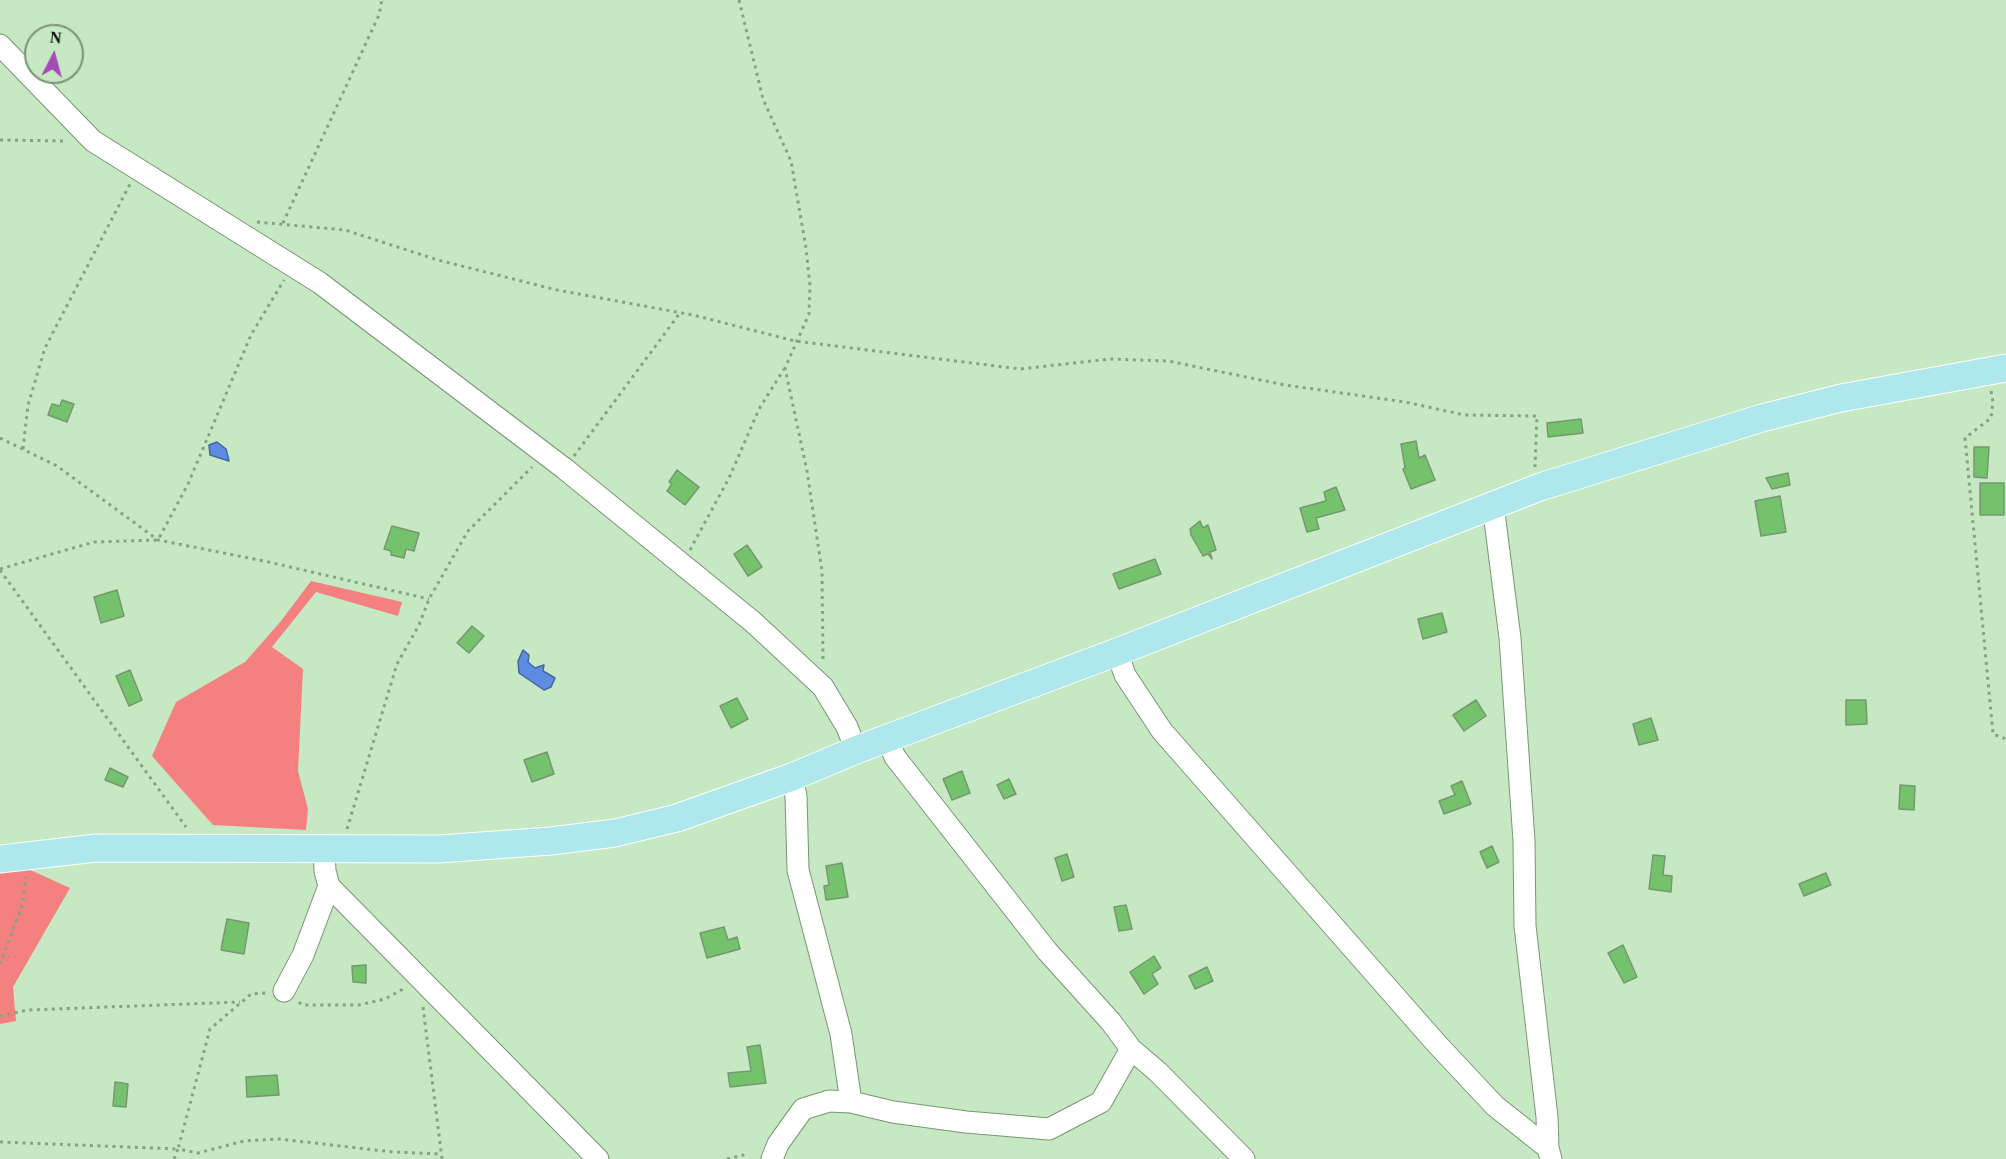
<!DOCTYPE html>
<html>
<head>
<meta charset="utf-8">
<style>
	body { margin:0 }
	#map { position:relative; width:2006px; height:1159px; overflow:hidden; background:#c6e8c2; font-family:Georgia,serif }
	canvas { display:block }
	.north { position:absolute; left:24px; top:24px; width:60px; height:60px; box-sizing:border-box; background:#c6e8c2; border:2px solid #799276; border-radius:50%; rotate:6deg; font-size:16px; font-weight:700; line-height:24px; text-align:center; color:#061105 }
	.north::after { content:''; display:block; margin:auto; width:21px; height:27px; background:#a64ab5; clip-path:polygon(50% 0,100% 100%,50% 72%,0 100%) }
</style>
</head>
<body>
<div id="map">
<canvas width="2006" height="1159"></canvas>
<div class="north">N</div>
</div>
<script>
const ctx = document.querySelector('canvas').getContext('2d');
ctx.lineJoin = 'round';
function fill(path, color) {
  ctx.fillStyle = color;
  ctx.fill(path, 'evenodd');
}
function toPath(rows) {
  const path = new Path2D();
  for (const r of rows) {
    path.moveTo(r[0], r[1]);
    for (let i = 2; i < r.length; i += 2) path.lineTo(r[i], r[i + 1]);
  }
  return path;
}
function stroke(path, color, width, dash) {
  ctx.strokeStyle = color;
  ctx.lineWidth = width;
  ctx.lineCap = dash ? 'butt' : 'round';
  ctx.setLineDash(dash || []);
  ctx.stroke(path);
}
const forest = toPath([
	[311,581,402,602,398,616,316,592,272,647,303,669,298,771,308,809,306,830,213,825,152,756,176,702,245,662,281,621],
	[17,864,70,888,13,987,16,1021,0,1024,0,868]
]);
const water = toPath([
	[217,442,226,449,229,461,210,455,209,445,217,442],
	[523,650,529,655,528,662,535,668,544,665,543,671,555,678,551,687,544,690,519,673,518,661,523,650]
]);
const building = toPath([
	[62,400,74,404,67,422,48,415,52,404,60,406,62,400],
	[1581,419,1583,433,1548,437,1547,423,1581,419],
	[1416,441,1419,458,1425,455,1435,480,1411,489,1403,469,1405,468,1401,444,1416,441],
	[1974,447,1989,447,1987,478,1974,477,1974,447],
	[677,470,699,487,685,505,667,491,672,484,669,482,677,470],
	[1788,473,1790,485,1772,489,1766,478,1788,473],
	[1980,483,2004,483,2004,515,1980,515,1980,483],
	[1336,487,1345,510,1316,518,1319,529,1307,532,1300,508,1326,501,1324,492,1336,487],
	[1780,496,1786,532,1761,536,1755,501,1780,496],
	[1200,521,1203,528,1208,525,1216,550,1210,552,1212,559,1208,554,1203,556,1191,535,1190,529,1200,521],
	[392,526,419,533,414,551,406,549,404,558,391,555,391,551,384,549,392,526],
	[747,545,762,567,748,576,734,554,747,545],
	[1155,559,1161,574,1119,589,1113,574,1155,559],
	[117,590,124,616,101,623,94,597,117,590],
	[1442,613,1447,632,1423,639,1418,619,1442,613],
	[472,626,484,636,469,653,457,643,472,626],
	[130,670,142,700,129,706,116,676,130,670],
	[737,698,748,719,731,728,720,706,737,698],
	[1476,700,1486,716,1464,731,1453,715,1476,700],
	[1846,700,1866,700,1867,724,1846,725,1846,700],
	[1651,718,1658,740,1639,745,1633,724,1651,718],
	[547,752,554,774,532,782,524,760,547,752],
	[110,768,128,777,123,787,105,780,110,768],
	[962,771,970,793,952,800,943,779,962,771],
	[1009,779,1016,794,1004,799,997,785,1009,779],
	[1462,781,1471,804,1444,814,1439,801,1455,795,1451,786,1462,781],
	[1900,785,1915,786,1914,810,1899,809,1900,785],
	[1492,846,1499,862,1487,868,1480,852,1492,846],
	[1067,854,1074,877,1062,881,1055,858,1067,854],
	[1653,855,1665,856,1663,875,1672,876,1671,892,1649,889,1653,855],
	[842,863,848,897,826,900,824,886,829,885,826,866,842,863],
	[1826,873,1831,885,1804,896,1799,884,1826,873],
	[1126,905,1132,929,1119,931,1114,907,1126,905],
	[227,919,249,923,244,954,221,950,227,919],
	[724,927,728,940,737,937,740,949,707,958,700,933,724,927],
	[1623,945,1637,977,1624,983,1608,953,1623,945],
	[1154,956,1161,968,1152,974,1158,984,1144,994,1130,972,1154,956],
	[366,965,366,983,353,982,352,966,366,965],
	[1207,967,1213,981,1195,989,1189,976,1207,967],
	[760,1045,766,1083,730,1087,728,1073,751,1071,747,1047,760,1045],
	[277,1075,279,1095,247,1097,246,1077,277,1075],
	[115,1082,128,1084,126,1107,113,1106,115,1082]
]);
const path = toPath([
	[739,0,763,99,791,161,806,248,810,286,809,314,785,368,807,471,822,571,823,661],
	[0,140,67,141],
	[257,222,345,230,438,260,557,290,693,315,795,341,1020,369,1110,359,1168,361,1285,385,1405,402,1465,415,1537,416,1535,467],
	[283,223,379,15,382,0],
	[1991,391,1993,402,1991,418,1965,438,1993,734,2006,739],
	[0,438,57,466,158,540,264,561,429,599],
	[23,449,28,405,45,348,130,184],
	[574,456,680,313],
	[690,550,729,478,759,409,784,369],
	[0,569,94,542,158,540,188,484,251,335,284,280],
	[0,570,186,827],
	[347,829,397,664,419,625,429,599,468,531,532,467],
	[0,964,23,903,26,877],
	[299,1002,302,1005,359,1005,385,999,405,988],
	[423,1007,442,1159],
	[0,1016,28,1010,240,1002],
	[0,1142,178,1149,210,1029,251,994,266,993],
	[174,1159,178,1149,198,1153,244,1141,279,1139,393,1152,441,1154],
	[727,1159,743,1155,743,1159]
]);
const minor = toPath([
	[0,45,93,141,320,283,565,469,753,622,823,687,847,727,856,750],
	[1493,505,1510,638,1524,841,1525,926,1547,1117,1548,1148],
	[1117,652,1125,675,1162,731,1436,1043,1495,1106,1548,1148,1551,1159],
	[887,739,895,757,1047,951,1111,1022,1131,1049,1158,1072,1244,1159],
	[792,777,796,796,798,870,841,1034,851,1102],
	[324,849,325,871,329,886,598,1159],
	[284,991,303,955,329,886],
	[772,1159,778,1144,803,1109,829,1101,851,1102,893,1112,966,1122,1049,1129,1101,1102,1131,1049]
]);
const major = toPath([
	[0,859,96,848,439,849,551,841,615,833,677,818,792,777,856,750,1117,652,1540,487,1762,418,1841,398,2006,368]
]);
fill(forest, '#f48180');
fill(water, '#5e8ce3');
stroke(water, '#4467a0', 1.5);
fill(building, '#75c26d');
stroke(building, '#779773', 1.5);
stroke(minor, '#789774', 23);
stroke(major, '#fff', 29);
stroke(path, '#87a184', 3, [3, 4.5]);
stroke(minor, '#fff', 21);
stroke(major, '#afe8ec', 27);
</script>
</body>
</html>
